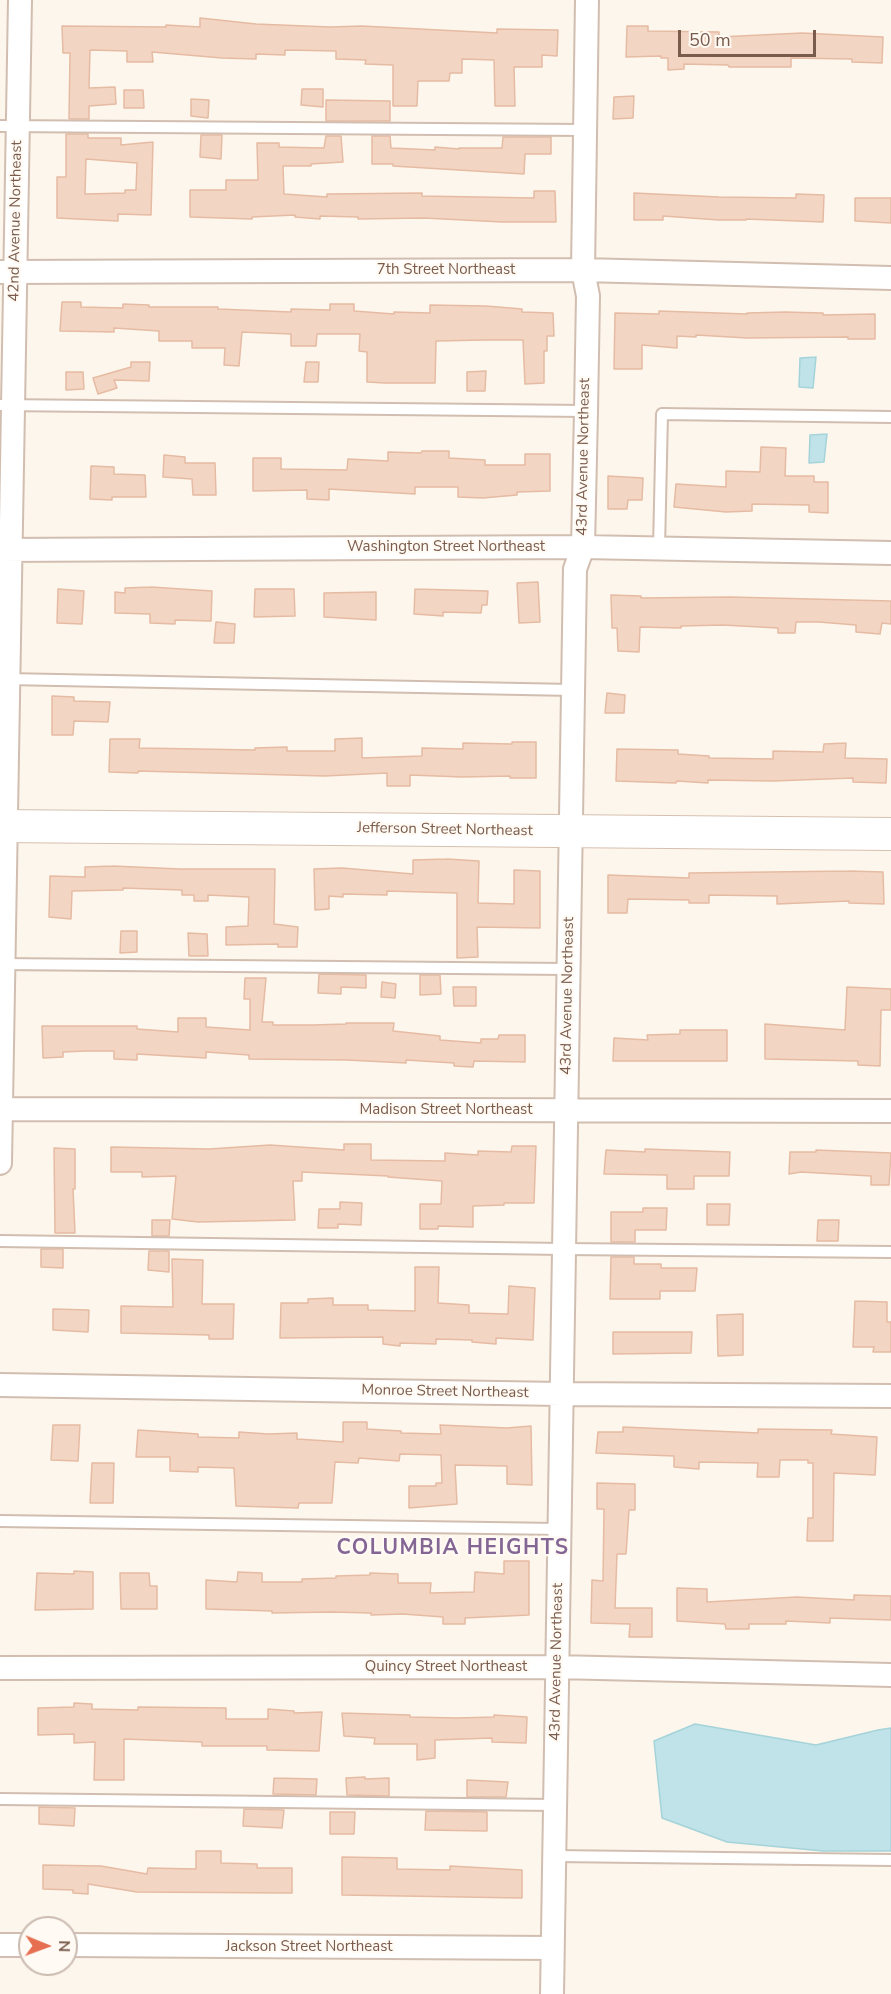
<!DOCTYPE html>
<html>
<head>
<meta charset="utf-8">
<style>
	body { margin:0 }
	#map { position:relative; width:891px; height:1994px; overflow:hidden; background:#fdf6ec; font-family:"Nunito Sans",sans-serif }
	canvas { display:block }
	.north { position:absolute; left:18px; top:1916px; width:60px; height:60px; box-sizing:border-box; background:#fffaf3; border:2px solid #cabbb1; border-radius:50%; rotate:91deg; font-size:16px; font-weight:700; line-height:24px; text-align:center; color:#7a5c4d }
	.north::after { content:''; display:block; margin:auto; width:21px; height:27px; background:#e76f51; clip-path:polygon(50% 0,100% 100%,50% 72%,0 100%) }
	.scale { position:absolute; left:678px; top:30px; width:138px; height:27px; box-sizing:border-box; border:3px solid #7a5c4d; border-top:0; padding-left:8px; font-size:18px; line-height:21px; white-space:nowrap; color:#7a5c4d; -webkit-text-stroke:4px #fffaf3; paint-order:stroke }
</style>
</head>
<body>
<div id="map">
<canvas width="891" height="1994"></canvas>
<div class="north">N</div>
<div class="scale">50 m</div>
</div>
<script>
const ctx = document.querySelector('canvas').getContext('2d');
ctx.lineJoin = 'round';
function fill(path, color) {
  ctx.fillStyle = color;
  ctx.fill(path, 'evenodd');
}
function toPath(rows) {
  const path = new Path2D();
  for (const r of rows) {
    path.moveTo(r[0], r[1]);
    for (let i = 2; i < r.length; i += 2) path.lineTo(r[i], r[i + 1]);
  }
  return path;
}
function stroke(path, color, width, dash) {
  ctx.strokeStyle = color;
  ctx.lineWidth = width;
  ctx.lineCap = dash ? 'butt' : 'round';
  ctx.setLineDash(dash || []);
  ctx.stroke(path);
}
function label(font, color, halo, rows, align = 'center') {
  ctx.font = font + ' "Nunito Sans",sans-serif';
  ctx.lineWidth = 4.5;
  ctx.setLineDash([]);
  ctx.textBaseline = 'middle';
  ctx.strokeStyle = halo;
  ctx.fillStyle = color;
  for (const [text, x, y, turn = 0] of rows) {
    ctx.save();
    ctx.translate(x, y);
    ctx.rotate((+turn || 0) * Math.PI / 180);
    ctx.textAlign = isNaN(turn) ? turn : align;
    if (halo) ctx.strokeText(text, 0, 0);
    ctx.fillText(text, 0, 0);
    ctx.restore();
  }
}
const water = toPath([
	[816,357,813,388,799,387,800,358,816,357],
	[827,434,824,462,809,463,810,435,827,434],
	[695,1724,816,1745,878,1730,891,1728,891,1851,823,1851,727,1842,662,1818,654,1741,695,1724]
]);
const building = toPath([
	[200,18,256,24,330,27,362,26,497,33,497,29,558,30,557,56,542,55,542,67,514,67,515,106,495,106,494,60,462,59,462,73,450,73,449,81,418,81,417,106,393,106,393,65,365,64,366,60,336,59,336,51,285,50,285,55,256,54,256,59,222,58,152,52,153,62,127,62,127,51,90,50,89,88,115,87,116,104,89,106,89,119,69,119,70,53,63,53,62,26,166,27,166,25,200,27,200,18],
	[627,26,648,26,648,31,719,32,719,37,802,33,883,37,882,63,852,62,852,59,791,58,791,67,729,67,728,65,684,64,684,69,668,70,668,58,661,58,661,56,626,57,627,26],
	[302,89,323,89,323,107,301,105,302,89],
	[124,90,143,90,144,108,124,108,124,90],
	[634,96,633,118,613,119,614,97,634,96],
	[191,99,209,100,208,118,191,116,191,99],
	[326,100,390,101,390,121,326,121,326,100],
	[66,134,88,134,88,138,121,138,121,145,153,142,151,215,118,214,118,221,57,218,57,177,66,177,66,134],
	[86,159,137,163,136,190,125,190,125,193,85,194,86,159],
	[201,135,222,135,221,159,200,157,201,135],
	[326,136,341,136,343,162,311,164,311,166,283,166,284,194,327,197,327,194,422,193,422,196,534,198,534,191,555,191,556,222,502,222,424,218,358,219,358,217,320,216,320,219,295,217,295,215,252,217,252,219,190,217,190,190,226,190,226,180,258,180,257,143,279,143,279,147,324,148,326,136],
	[372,136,390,136,391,148,435,150,435,147,459,149,459,148,502,148,503,137,551,137,551,154,525,154,524,174,393,166,393,164,372,164,372,136],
	[634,193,719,197,796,198,796,194,824,195,823,222,746,219,746,220,719,220,663,216,663,220,634,220,634,193],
	[855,198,891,198,891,223,855,221,855,198],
	[62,302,81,302,81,307,123,308,123,304,149,305,149,307,218,307,218,309,291,312,291,309,330,310,330,304,354,304,354,311,394,314,394,312,430,313,430,305,486,306,522,309,522,312,553,313,554,336,547,336,547,351,544,351,544,383,525,384,523,340,485,340,436,341,435,383,385,383,367,382,367,352,359,351,360,334,317,334,316,346,291,346,291,334,242,332,239,366,224,365,225,348,192,348,192,341,159,341,159,331,114,328,114,332,60,331,62,302],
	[659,311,747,314,747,313,785,312,823,313,823,315,875,314,875,339,848,339,848,337,747,338,696,335,696,337,677,336,677,348,642,345,642,369,614,369,615,313,659,314,659,311],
	[131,362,150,362,149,381,114,380,117,388,98,394,93,378,131,367,131,362],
	[306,362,319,362,318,382,304,382,306,362],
	[486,371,485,391,467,391,467,372,486,371],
	[66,372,83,372,84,389,66,390,66,372],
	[761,447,786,448,785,476,814,476,814,482,828,482,828,513,809,512,809,505,752,504,752,511,726,512,674,507,676,484,726,487,726,471,760,472,761,447],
	[422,451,449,451,449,458,485,460,485,465,525,465,525,454,550,454,550,491,517,492,517,495,483,498,458,497,458,487,415,487,415,494,329,489,329,500,307,499,307,490,253,491,253,458,281,458,281,469,347,470,348,459,388,461,388,452,421,453,422,451],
	[164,455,185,457,185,463,215,463,216,495,193,495,192,479,163,477,164,455],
	[91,466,114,467,114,474,145,475,146,497,112,497,112,500,90,499,91,466],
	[608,476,643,478,642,500,628,500,627,509,608,509,608,476],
	[538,582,540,622,519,623,517,583,538,582],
	[151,587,212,591,211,621,175,620,175,624,150,623,150,614,115,613,115,592,125,593,125,588,151,587],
	[58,589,84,591,82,624,57,623,58,589],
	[255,589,294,589,295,616,254,617,255,589],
	[415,589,488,591,487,605,482,605,481,613,443,612,443,616,414,614,415,589],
	[376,592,376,620,324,617,324,593,376,592],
	[611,595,641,596,641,598,730,597,891,601,891,624,882,623,880,634,856,632,856,625,819,622,796,622,795,633,778,633,778,628,723,625,681,626,681,628,640,627,639,652,618,651,617,628,612,628,611,595],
	[216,622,235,624,234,643,214,643,216,622],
	[607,693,625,695,624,713,605,713,607,693],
	[52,696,74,697,74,701,110,702,108,722,74,721,73,735,52,735,52,696],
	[362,738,362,758,422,756,422,748,463,749,463,743,512,744,512,742,536,742,536,778,510,778,510,776,462,777,410,775,410,786,387,786,387,773,325,776,138,771,138,773,109,772,110,739,140,739,139,748,255,750,255,748,287,747,287,751,335,751,335,739,362,738],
	[846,743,845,758,887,759,886,783,853,782,853,778,773,781,708,780,708,783,677,781,676,783,616,781,617,749,678,750,678,754,709,756,709,758,773,759,773,751,823,752,824,744,846,743],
	[447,859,479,861,478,903,514,904,514,870,540,871,540,928,477,927,478,957,457,958,457,893,387,891,387,895,343,894,343,897,329,896,329,909,315,910,314,869,342,868,413,874,413,860,447,859],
	[113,866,180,869,275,869,274,924,298,927,297,947,278,947,278,944,226,945,226,927,248,926,249,897,208,895,208,901,194,901,194,895,182,895,182,890,123,888,123,890,72,891,71,919,49,917,50,876,85,877,85,867,113,866],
	[849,871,883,872,884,904,849,903,849,901,777,904,777,896,709,895,709,903,689,903,689,900,628,899,627,913,608,913,608,875,689,878,689,873,849,871],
	[121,931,137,931,137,952,120,953,121,931],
	[188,933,207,934,208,956,189,956,188,933],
	[319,974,366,975,366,988,341,987,341,994,318,993,319,974],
	[420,975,440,975,441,994,420,995,420,975],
	[245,978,266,978,262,1022,273,1022,273,1025,313,1025,346,1024,346,1023,394,1023,393,1031,440,1036,440,1040,481,1043,481,1039,498,1039,499,1035,525,1035,525,1062,474,1061,473,1067,454,1066,454,1063,406,1060,406,1063,347,1060,249,1059,249,1055,206,1052,206,1058,137,1054,137,1060,114,1059,114,1051,86,1051,63,1052,63,1057,43,1058,42,1026,137,1026,137,1029,178,1032,178,1018,206,1018,206,1027,250,1030,250,999,244,999,245,978],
	[382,982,396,984,395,998,381,997,382,982],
	[453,987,476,987,476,1006,454,1006,453,987],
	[847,987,891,989,891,1010,881,1010,880,1066,858,1065,858,1061,765,1059,765,1024,845,1030,847,987],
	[680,1030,727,1030,727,1061,613,1061,614,1038,648,1040,647,1035,680,1034,680,1030],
	[344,1144,371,1144,371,1160,445,1161,445,1153,478,1155,478,1151,511,1152,512,1146,536,1146,534,1203,504,1203,504,1205,473,1206,473,1227,438,1226,438,1229,420,1229,420,1204,441,1204,442,1181,388,1177,388,1176,302,1172,302,1181,293,1181,295,1220,198,1222,172,1219,176,1176,142,1177,142,1172,111,1172,111,1147,209,1149,270,1145,344,1150,344,1144],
	[54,1148,75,1149,75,1189,73,1189,75,1233,55,1233,54,1148],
	[645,1149,730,1152,729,1176,694,1176,694,1189,667,1189,667,1175,604,1174,606,1150,645,1152,645,1149],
	[816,1150,891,1153,889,1185,871,1185,871,1176,801,1172,789,1174,790,1152,816,1152,816,1150],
	[340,1202,362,1203,361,1225,338,1224,338,1228,318,1228,319,1209,340,1209,340,1202],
	[707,1204,730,1204,729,1225,707,1225,707,1204],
	[643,1208,667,1208,666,1230,635,1230,635,1242,611,1242,611,1212,643,1212,643,1208],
	[152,1220,170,1220,169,1236,152,1236,152,1220],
	[818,1220,839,1220,838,1241,817,1241,818,1220],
	[41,1249,63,1249,63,1268,41,1267,41,1249],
	[149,1251,169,1251,169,1272,148,1270,149,1251],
	[611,1257,634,1257,634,1264,661,1264,661,1268,697,1268,695,1291,660,1291,660,1299,610,1299,611,1257],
	[172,1259,203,1260,202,1304,234,1304,233,1339,209,1339,209,1335,121,1333,121,1306,173,1307,172,1259],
	[415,1267,439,1267,438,1303,469,1305,469,1313,508,1314,509,1286,535,1288,533,1340,496,1338,496,1344,472,1342,472,1340,436,1339,436,1344,400,1343,400,1346,383,1344,383,1337,280,1338,281,1303,308,1303,308,1299,333,1298,333,1305,368,1305,368,1310,415,1311,415,1267],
	[855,1301,887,1302,887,1322,891,1322,891,1352,873,1352,874,1347,853,1347,855,1301],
	[53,1309,89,1310,88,1332,53,1330,53,1309],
	[743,1314,743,1355,718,1356,717,1315,743,1314],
	[613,1332,692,1332,691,1353,613,1354,613,1332],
	[343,1422,367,1422,367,1429,401,1431,401,1433,441,1434,440,1425,507,1428,531,1426,532,1485,507,1484,507,1466,455,1465,457,1504,409,1508,409,1486,436,1486,436,1483,442,1483,441,1455,400,1454,399,1461,359,1458,358,1463,335,1462,332,1503,299,1503,298,1508,236,1506,234,1468,198,1467,198,1472,170,1471,170,1457,136,1457,138,1430,198,1434,198,1437,239,1438,239,1432,268,1434,297,1433,297,1439,343,1442,343,1422],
	[53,1425,80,1425,78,1461,51,1460,53,1425],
	[623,1427,758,1433,758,1429,832,1430,831,1434,877,1437,875,1475,834,1473,833,1541,807,1541,808,1518,813,1518,813,1463,808,1463,808,1460,780,1460,779,1477,757,1477,758,1463,699,1462,699,1469,674,1467,674,1456,596,1453,598,1432,623,1432,623,1427],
	[92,1463,114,1463,113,1503,90,1503,92,1463],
	[597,1483,635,1484,635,1510,629,1510,626,1554,617,1554,615,1608,652,1608,652,1637,629,1637,630,1624,591,1623,592,1580,603,1581,604,1509,597,1509,597,1483],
	[504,1561,529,1561,529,1615,465,1618,465,1624,443,1624,443,1617,403,1614,371,1615,371,1613,332,1612,272,1613,272,1611,206,1609,206,1580,237,1582,238,1572,262,1573,262,1582,302,1582,302,1579,336,1578,336,1576,370,1575,370,1573,398,1574,398,1583,431,1583,430,1593,474,1592,475,1572,504,1574,504,1561],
	[74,1571,93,1572,93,1609,35,1610,37,1573,74,1574,74,1571],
	[120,1573,149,1573,150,1586,157,1586,157,1609,121,1609,120,1573],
	[677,1588,707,1589,707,1602,797,1597,854,1600,854,1595,891,1596,891,1620,830,1618,830,1623,786,1621,786,1624,749,1624,749,1629,726,1629,725,1624,677,1621,677,1588],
	[74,1703,92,1704,92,1709,138,1710,138,1707,226,1708,226,1719,268,1719,268,1709,294,1711,294,1713,322,1712,319,1751,267,1750,267,1746,202,1746,202,1742,124,1739,124,1780,94,1780,95,1742,74,1743,74,1734,38,1735,38,1708,74,1707,74,1703],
	[342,1713,410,1715,410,1717,457,1718,494,1717,494,1715,527,1717,526,1743,492,1742,492,1738,435,1740,435,1758,417,1760,417,1744,374,1744,375,1738,344,1736,342,1713],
	[365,1777,365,1779,389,1778,389,1796,347,1795,346,1778,365,1777],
	[274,1778,317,1779,316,1795,273,1794,274,1778],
	[467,1780,508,1782,506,1797,467,1797,467,1780],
	[39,1807,75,1808,74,1826,39,1824,39,1807],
	[244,1809,284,1810,282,1828,243,1826,244,1809],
	[426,1811,487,1812,487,1831,425,1830,426,1811],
	[330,1812,355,1812,354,1834,330,1834,330,1812],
	[196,1851,221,1851,221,1863,257,1864,257,1868,292,1868,292,1893,137,1892,88,1884,88,1894,73,1893,73,1890,43,1889,43,1865,101,1866,147,1874,148,1868,196,1869,196,1851],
	[342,1857,397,1858,397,1869,450,1870,450,1866,522,1870,522,1898,342,1895,342,1857]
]);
const lane = toPath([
	[0,126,585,130],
	[0,405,586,411],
	[659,548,662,414,891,417],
	[6,679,573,690],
	[0,964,568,969],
	[0,1241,564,1249,891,1252],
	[0,1521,559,1529],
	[0,1799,555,1805],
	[554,1856,891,1860]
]);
const street = toPath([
	[1,272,583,270,891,278],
	[0,550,583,547,891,553],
	[0,1109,891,1111],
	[0,1163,20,0],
	[0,1385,561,1394,891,1396],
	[0,1668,557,1667,891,1675],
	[0,1945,30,1945],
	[66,1945,552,1948],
	[552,1994,575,569,583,547,586,411,588,296,583,270,587,0]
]);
const secondary = toPath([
	[0,826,891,834]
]);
const streetNames = [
	["42nd Avenue Northeast",16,221,-89],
	["7th Street Northeast",446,270],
	["43rd Avenue Northeast",584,457,-89],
	["Washington Street Northeast",446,547],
	["Jefferson Street Northeast",445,830,1],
	["43rd Avenue Northeast",568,996,-89],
	["Madison Street Northeast",446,1110],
	["Monroe Street Northeast",445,1392,1],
	["43rd Avenue Northeast",557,1662,-89],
	["Quincy Street Northeast",446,1667],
	["Jackson Street Northeast",309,1947]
];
const districtNames = [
	["COLUMBIA HEIGHTS",453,1549]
];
fill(water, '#bfe3e8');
stroke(water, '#a5d3da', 1.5);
fill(building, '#f3d5c3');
stroke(building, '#e6bba3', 1.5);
stroke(lane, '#d1beb0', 14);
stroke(street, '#d1beb0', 26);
stroke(secondary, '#d6c0b0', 34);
stroke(lane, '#fff', 10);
stroke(street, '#fff', 22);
stroke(secondary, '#fff', 32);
label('15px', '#7a5c4d', '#fffaf3', streetNames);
ctx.letterSpacing = '1.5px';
label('bold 21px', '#846695', '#fffaf3', districtNames);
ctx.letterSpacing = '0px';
</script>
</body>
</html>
